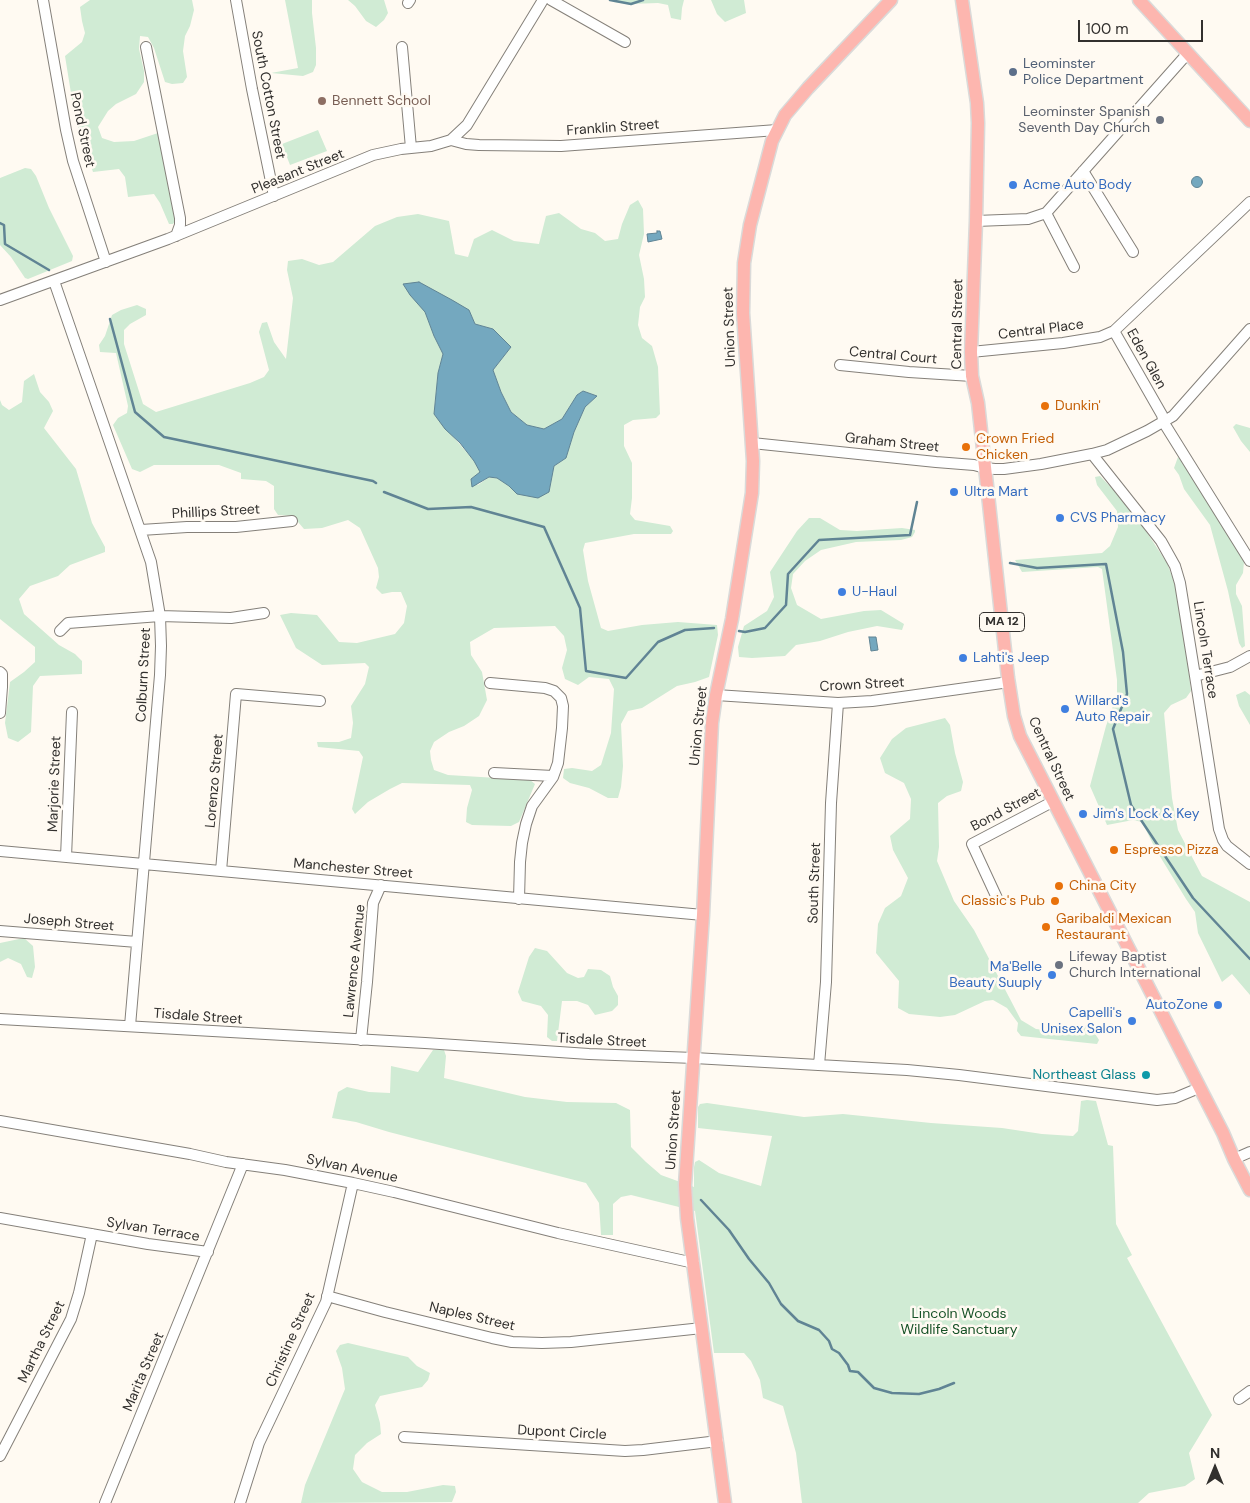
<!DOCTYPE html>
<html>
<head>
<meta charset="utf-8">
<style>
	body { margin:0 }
	#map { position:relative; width:1250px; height:1503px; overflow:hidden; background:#fffaf2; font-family:"DM Sans",sans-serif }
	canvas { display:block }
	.north { position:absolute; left:1190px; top:1443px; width:50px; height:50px; -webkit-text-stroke:4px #fffaf2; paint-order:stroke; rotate:0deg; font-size:14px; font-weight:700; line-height:20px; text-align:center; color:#32302e }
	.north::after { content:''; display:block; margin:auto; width:18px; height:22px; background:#32302e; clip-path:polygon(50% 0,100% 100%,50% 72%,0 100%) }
	.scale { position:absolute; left:1078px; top:20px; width:125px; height:22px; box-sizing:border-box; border:2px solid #32302e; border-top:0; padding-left:6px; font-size:15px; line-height:18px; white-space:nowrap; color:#32302e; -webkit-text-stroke:4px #fffaf2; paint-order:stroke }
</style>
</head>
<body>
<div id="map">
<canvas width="1250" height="1503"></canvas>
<div class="north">N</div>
<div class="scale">100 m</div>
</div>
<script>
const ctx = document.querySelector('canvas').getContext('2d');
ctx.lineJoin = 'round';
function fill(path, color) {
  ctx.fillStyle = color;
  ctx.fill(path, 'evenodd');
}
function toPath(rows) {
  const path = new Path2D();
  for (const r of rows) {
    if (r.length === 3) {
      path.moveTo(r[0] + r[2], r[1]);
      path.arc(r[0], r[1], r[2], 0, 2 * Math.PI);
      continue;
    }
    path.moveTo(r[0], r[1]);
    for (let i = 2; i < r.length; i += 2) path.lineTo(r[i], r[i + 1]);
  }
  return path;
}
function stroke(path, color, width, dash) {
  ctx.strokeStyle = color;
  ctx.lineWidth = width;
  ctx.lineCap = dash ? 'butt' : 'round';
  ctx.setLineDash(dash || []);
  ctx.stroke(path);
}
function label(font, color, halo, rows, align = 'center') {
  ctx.font = font + ' "DM Sans",sans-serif';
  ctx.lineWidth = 5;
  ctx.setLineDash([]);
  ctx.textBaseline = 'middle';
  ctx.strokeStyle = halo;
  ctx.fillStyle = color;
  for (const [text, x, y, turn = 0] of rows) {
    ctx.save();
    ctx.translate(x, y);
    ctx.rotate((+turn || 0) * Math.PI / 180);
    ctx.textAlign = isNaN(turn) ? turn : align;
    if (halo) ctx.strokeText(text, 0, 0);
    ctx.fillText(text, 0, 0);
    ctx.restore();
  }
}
const green = toPath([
	[90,0,192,0,194,10,190,26,185,36,183,51,187,77,183,83,172,84,165,82,154,48,148,37,140,36,139,49,144,71,144,82,136,94,116,104,108,111,98,127,102,138,114,142,134,141,158,133,176,219,173,224,169,224,160,203,154,194,128,197,125,177,119,169,93,172,75,118,65,56,82,42,85,33,82,21,80,7],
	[285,0,312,0,312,13,316,48,316,65,313,72,303,76,271,73,298,68],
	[348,0,384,0,388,13,384,20,376,27,366,21,355,6],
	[616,0,684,0,682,8,681,20,671,18,668,5,658,3,630,4,613,2],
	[711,0,744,0,746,13,725,22,717,14],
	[318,130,327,151,290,165,282,144],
	[25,168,31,169,36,176,49,208,73,256,72,261,28,279,25,278,11,257,0,245,0,178],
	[638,200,643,209,644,234,639,255,644,279,645,297,640,307,638,325,642,338,652,346,658,367,660,414,656,418,633,420,624,425,624,446,632,463,632,498,630,514,635,520,670,526,673,531,671,534,634,534,585,543,583,550,588,581,601,628,608,631,642,625,678,622,717,625,718,635,709,677,695,682,677,686,642,708,628,711,621,724,623,766,621,787,618,798,608,798,589,788,570,783,563,778,564,769,572,768,592,771,601,765,611,733,614,689,609,679,589,677,578,685,565,679,562,668,567,650,564,636,555,626,494,628,470,642,471,655,482,672,487,700,479,716,464,726,449,732,434,742,430,751,431,760,434,770,448,775,530,780,535,784,519,822,511,826,472,825,466,822,467,808,472,790,470,785,402,783,390,789,368,802,355,814,352,809,363,757,359,751,318,747,317,742,339,742,351,738,353,723,351,706,365,684,369,667,365,663,322,665,296,648,280,615,291,613,317,615,339,642,357,643,395,634,404,623,407,606,401,592,392,592,382,594,376,588,379,577,378,568,360,528,348,520,322,528,304,529,293,516,278,515,274,509,274,486,266,481,241,479,241,473,219,465,154,465,140,472,132,469,113,425,118,418,127,413,128,406,116,353,100,352,99,345,105,336,112,315,121,310,137,305,146,309,146,315,130,324,124,330,124,344,143,404,156,412,250,383,264,377,269,370,259,332,262,323,267,322,274,342,286,359,293,298,287,270,288,261,302,259,319,265,333,262,375,226,397,217,418,214,449,221,455,254,468,257,474,239,492,230,514,241,539,244,546,216,559,213,581,229,595,233,605,241,618,239,622,224,630,205],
	[469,310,475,324,493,329,511,347,493,370,501,392,511,412,527,425,544,429,562,419,577,395,583,391,597,396,585,407,574,432,566,458,554,466,549,492,517,494,509,486,497,478,489,477,478,485,471,479,480,472,474,461,434,414,438,373,443,354,434,336,425,312],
	[34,374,40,392,49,402,53,411,44,428,76,469,92,523,105,547,105,552,70,565,58,576,30,586,19,599,24,614,59,645,75,654,82,661,82,674,40,676,33,686,31,732,18,742,8,738,5,723,10,682,24,672,35,662,35,647,0,619,0,400,2,405,9,410,22,402,24,381],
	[1236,424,1250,428,1250,452,1241,441,1233,427],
	[1178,457,1185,464,1244,562,1243,573,1236,585,1236,594,1242,606,1245,646,1242,648,1239,643,1228,591,1210,525,1184,489,1179,475,1174,468],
	[1100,476,1130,507,1167,563,1173,579,1180,602,1191,691,1186,698,1171,705,1164,713,1172,798,1178,830,1202,876,1250,902,1250,995,1232,974,1222,982,1198,933,1195,912,1186,899,1156,850,1142,822,1133,820,1107,825,1090,786,1106,726,1117,695,1117,680,1102,569,1098,567,1022,572,1015,560,1102,553,1110,546,1118,527,1117,511,1097,485,1095,477],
	[809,518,820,518,840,530,857,531,902,528,915,530,915,532,912,537,901,540,856,542,821,550,805,561,793,574,791,588,797,605,821,619,864,611,881,610,904,624,902,630,877,626,848,632,820,641,796,645,785,656,752,658,739,657,738,647,744,626,767,611,774,597,770,572,797,531],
	[1245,691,1250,695,1250,725,1239,706,1236,695],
	[945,718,950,725,955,753,963,782,961,791,947,796,938,803,939,847,937,861,954,901,974,930,1021,1020,1036,1029,1053,1031,1086,1025,1094,1032,1099,1040,1097,1044,1021,1036,1017,1031,1018,1023,1007,1008,993,1000,985,1001,955,1015,940,1017,909,1014,898,1008,899,981,876,953,878,924,885,908,901,896,908,878,893,850,890,836,910,819,911,799,904,783,885,773,880,758,892,739,906,728],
	[24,938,33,946,35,967,32,978,27,977,21,964,8,958,0,962,0,943],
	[535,948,547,951,567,973,578,978,584,977,588,969,601,970,610,976,613,987,618,996,618,1005,612,1011,595,1015,588,1005,577,1001,562,1001,557,1041,552,1041,547,1037,548,1015,541,1006,522,1001,518,992,529,957],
	[433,1050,444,1050,446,1056,444,1078,525,1097,567,1102,616,1103,630,1110,631,1147,646,1162,661,1175,694,1187,694,1167,695,1162,699,1160,719,1173,761,1186,772,1136,698,1128,698,1107,700,1104,707,1103,804,1117,843,1114,931,1123,1002,1128,1042,1134,1073,1136,1078,1131,1081,1101,1087,1100,1096,1101,1108,1145,1113,1146,1116,1224,1132,1255,1127,1258,1212,1415,1189,1453,1195,1479,1185,1486,1149,1493,1138,1503,802,1503,796,1453,783,1406,763,1398,760,1380,751,1361,744,1353,714,1353,695,1211,631,1195,621,1197,613,1204,613,1235,601,1235,599,1203,586,1183,389,1132,356,1122,332,1118,338,1092,347,1087,369,1092,390,1093,391,1066,418,1072],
	[348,1343,408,1357,417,1366,430,1373,428,1380,422,1387,380,1396,375,1405,380,1423,381,1434,367,1443,355,1455,353,1469,362,1482,382,1492,407,1492,443,1485,455,1486,456,1492,452,1502,301,1503,305,1485,345,1389,342,1368,336,1351,340,1345]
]);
const water = toPath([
	[1197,182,5.5],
	[657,231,660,231,662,239,648,242,647,234,657,233,657,231],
	[419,282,452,300,469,310,475,324,493,329,511,347,493,370,501,392,511,412,527,425,544,429,562,419,577,395,583,391,597,396,585,407,574,432,566,458,554,466,549,492,538,498,517,494,509,486,497,478,489,477,472,487,471,479,480,472,474,461,460,443,445,429,434,414,438,373,443,354,434,336,425,312,410,295,403,284,419,282],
	[869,637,876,637,878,650,871,651,869,637]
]);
const stream = toPath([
	[610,0,631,4,643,0],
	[0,223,4,225,5,244,49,270],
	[110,319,135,412,164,437,373,481,376,483],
	[384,492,428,509,471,507,544,527,580,608,586,671,626,678,658,642,685,630,714,628],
	[1010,563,1037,568,1106,564,1123,652,1127,694,1113,729,1131,805,1193,898,1250,959],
	[739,631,745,632,765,628,786,605,788,574,819,540,910,535,917,502],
	[701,1200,729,1230,749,1259,769,1283,781,1304,798,1321,819,1330,829,1341,832,1349,839,1353,848,1365,850,1371,858,1372,874,1388,892,1393,919,1394,939,1389,954,1383]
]);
const minor = toPath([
	[43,0,66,130,73,161,106,262],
	[236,0,252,89,274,196],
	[551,0,625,42],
	[408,3,410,0],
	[146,47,180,218,180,225,176,236],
	[402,47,411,148],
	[451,140,466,144,479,145,561,146,777,130],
	[1083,171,1133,252],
	[1250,202,1114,331,1162,415,1164,423,1250,561],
	[1046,213,1074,267],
	[976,221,1028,219,1046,213,1188,53],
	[54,281,151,562,160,616,161,646,160,675,130,1026],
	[0,300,168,239,373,155,401,149,431,146,451,140,467,125,543,0],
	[971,352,1063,343,1100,337,1114,331],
	[840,365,909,372,972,376],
	[752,443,936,462,974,465,985,468,995,469,1004,469,1041,464,1092,454,1107,450,1147,431,1173,416,1250,329],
	[1092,454,1161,541,1175,566,1180,583,1195,676,1219,829,1223,840,1227,846,1250,864],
	[141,530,187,527,236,527,292,521],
	[60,631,68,623,160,616,231,618,264,613],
	[0,672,2,674,2,687,0,713],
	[1195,676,1230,667,1250,656],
	[490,683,545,688,554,691,561,698,563,706,562,728,558,763,553,777,532,806,526,824,522,843,520,862,519,899],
	[716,695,838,703,872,701,902,697,1009,682],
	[494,773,553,776],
	[0,851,309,879,703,915],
	[66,857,72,712],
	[221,871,236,694,320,701],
	[997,898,972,844,1054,801],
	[0,931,137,942],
	[0,1019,425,1043,589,1054,694,1058,907,1070,959,1075,1157,1100,1175,1098,1199,1088],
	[361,1040,367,982,373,903,381,885],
	[819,1065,826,982,831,803,838,703],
	[0,1121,190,1154,226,1162,285,1170,353,1183,394,1192,558,1233,694,1263],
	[1234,1159,1250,1152],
	[0,1218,148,1244,208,1252],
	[327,1296,385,1312,492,1338,512,1342,542,1343,571,1342,702,1328],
	[1239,1399,1250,1391],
	[404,1437,625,1451,643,1450,718,1441],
	[0,1456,71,1319,79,1293,92,1234],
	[105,1503,243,1164],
	[240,1503,259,1443,326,1302,353,1183]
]);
const major = toPath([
	[962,0,977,103,978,123,976,221,971,352,972,376,978,403,1008,678,1014,716,1020,736,1223,1133,1234,1159,1250,1190],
	[1139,0,1250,121],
	[725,1503,687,1218,685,1185,703,915,712,723,716,695,732,619,752,493,753,461,743,313,744,263,750,225,772,141,785,115,808,88,891,0]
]);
const markers = [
	[1013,72,5,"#5c6f8a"],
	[322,101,5,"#8d6e63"],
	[1160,120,5,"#6b7280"],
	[1013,185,5,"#3f7fe0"],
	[1045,406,5,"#e8710a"],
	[966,447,5,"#e8710a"],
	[954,492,5,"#3f7fe0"],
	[1060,518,5,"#3f7fe0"],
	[842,592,5,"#3f7fe0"],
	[963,658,5,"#3f7fe0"],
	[1065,709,5,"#3f7fe0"],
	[1083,814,5,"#3f7fe0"],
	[1114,850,5,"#e8710a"],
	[1059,886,5,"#e8710a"],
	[1055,901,5,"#e8710a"],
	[1046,927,5,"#e8710a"],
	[1059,965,5,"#6b7280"],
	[1052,975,5,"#3f7fe0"],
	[1218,1005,5,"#3f7fe0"],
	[1132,1021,5,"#3f7fe0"],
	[1146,1075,5,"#0f9aa8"]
];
const shields = [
	[1002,622,45]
];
const shieldNames = [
	["MA 12",1002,622]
];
const serviceNames = [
	["Leominster",1023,64],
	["Police Department",1023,80]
];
const streetNames = [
	["South Cotton Street",268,95,79],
	["Franklin Street",613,128,-4],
	["Pond Street",82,130,78],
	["Pleasant Street",298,172,-22],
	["Central Street",958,324,-89],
	["Union Street",730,327,-92],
	["Central Place",1041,330,-7],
	["Central Court",893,356,5],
	["Eden Glen",1146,359,61],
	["Graham Street",892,443,6],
	["Phillips Street",216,512,-3],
	["Lincoln Terrace",1205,650,81],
	["Colburn Street",144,675,-87],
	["Crown Street",862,685,-3],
	["Union Street",699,726,-84],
	["Central Street",1051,759,65],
	["Lorenzo Street",215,781,-85],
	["Marjorie Street",55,784,-88],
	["Bond Street",1006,810,-28],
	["Manchester Street",353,869,5],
	["South Street",815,883,-88],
	["Joseph Street",69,923,5],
	["Lawrence Avenue",355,961,-84],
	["Tisdale Street",198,1017,4],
	["Tisdale Street",602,1041,3],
	["Union Street",674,1130,-86],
	["Sylvan Avenue",352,1169,12],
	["Sylvan Terrace",153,1230,9],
	["Naples Street",472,1317,13],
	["Christine Street",291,1340,-66],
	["Martha Street",42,1342,-64],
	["Marita Street",144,1372,-67],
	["Dupont Circle",562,1433,3]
];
const educationNames = [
	["Bennett School",332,101]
];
const worshipNames = [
	["Leominster Spanish",1150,112],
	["Seventh Day Church",1150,128],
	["Lifeway Baptist",1069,957,"left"],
	["Church International",1069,973,"left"]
];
const shopNames = [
	["Acme Auto Body",1023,185],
	["Ultra Mart",964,492],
	["CVS Pharmacy",1070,518],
	["U-Haul",852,592],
	["Lahti's Jeep",973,658],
	["Willard's",1075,701],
	["Auto Repair",1075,717],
	["Jim's Lock & Key",1093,814],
	["Ma'Belle",1042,967,"right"],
	["Beauty Suuply",1042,983,"right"],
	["AutoZone",1208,1005,"right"],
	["Capelli's",1122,1013,"right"],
	["Unisex Salon",1122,1029,"right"]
];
const foodNames = [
	["Dunkin'",1055,406],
	["Crown Fried",976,439],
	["Chicken",976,455],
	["Espresso Pizza",1124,850],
	["China City",1069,886],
	["Classic's Pub",1045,901,"right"],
	["Garibaldi Mexican",1056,919],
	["Restaurant",1056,935]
];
const cultureNames = [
	["Northeast Glass",1136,1075]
];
const parkNames = [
	["Lincoln Woods",959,1314],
	["Wildlife Sanctuary",959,1330]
];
fill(green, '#d0ebd4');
fill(water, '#74a8bf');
stroke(water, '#608494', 1);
stroke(stream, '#608494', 2.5);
stroke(minor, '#85807a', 12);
stroke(major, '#dadad9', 15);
stroke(minor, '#fff', 10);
stroke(major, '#fdb6af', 12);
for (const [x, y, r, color] of markers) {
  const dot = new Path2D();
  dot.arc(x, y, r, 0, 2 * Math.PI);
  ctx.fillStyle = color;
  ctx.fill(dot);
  stroke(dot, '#fffaf2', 2);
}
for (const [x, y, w] of shields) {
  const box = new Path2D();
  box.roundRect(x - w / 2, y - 9.5, w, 19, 4);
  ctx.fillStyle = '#fffaf2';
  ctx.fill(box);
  stroke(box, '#32302e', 1);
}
label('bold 12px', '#32302e', null, shieldNames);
label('14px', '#4e5e75', '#fffaf2', serviceNames, 'left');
label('14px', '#32302e', '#fffaf2', streetNames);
label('14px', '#785e54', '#fffaf2', educationNames, 'left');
label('14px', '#5b616d', '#fffaf2', worshipNames, 'right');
label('14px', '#366cbe', '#fffaf2', shopNames, 'left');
label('14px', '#c56008', '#fffaf2', foodNames, 'left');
label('14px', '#0d838f', '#fffaf2', cultureNames, 'right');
label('14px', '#175227', '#fffaf2', parkNames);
</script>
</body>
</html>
